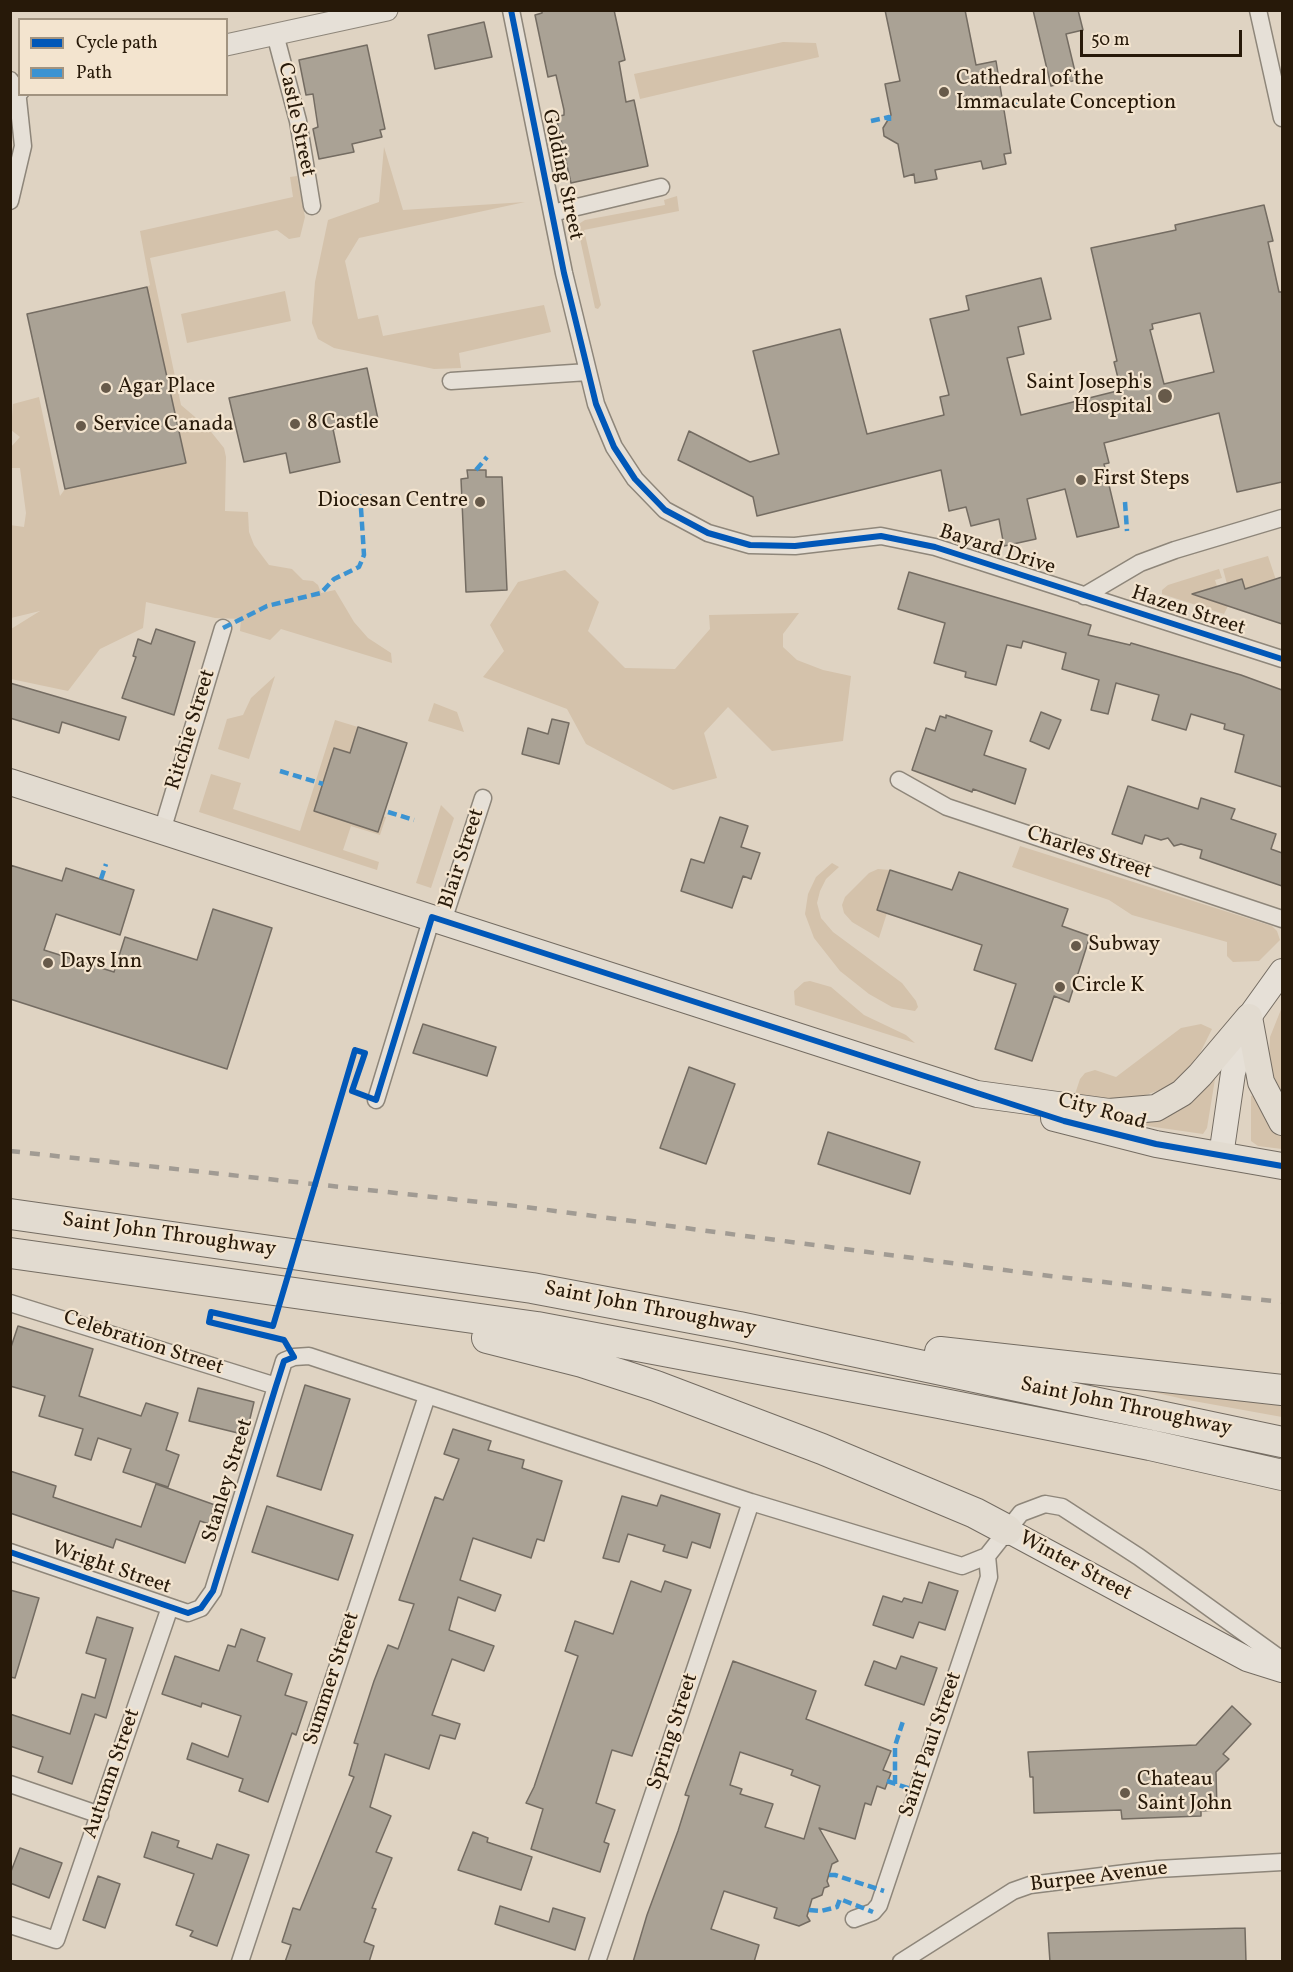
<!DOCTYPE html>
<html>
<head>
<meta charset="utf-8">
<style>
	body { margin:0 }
	#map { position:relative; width:1293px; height:1972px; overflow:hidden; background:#dfd3c2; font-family:Vollkorn,serif }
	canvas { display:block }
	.frame { position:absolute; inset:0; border:12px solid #271909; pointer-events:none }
	.legend { position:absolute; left:18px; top:18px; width:210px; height:78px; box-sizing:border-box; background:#f3e4cf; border:2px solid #a19380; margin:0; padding:8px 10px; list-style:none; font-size:18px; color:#271909 }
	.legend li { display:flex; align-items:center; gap:12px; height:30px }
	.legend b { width:30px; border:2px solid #a19380 }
	.scale { position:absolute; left:1080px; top:30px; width:162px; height:27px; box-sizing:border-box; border:3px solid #271909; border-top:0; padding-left:8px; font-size:18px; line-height:21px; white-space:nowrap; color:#271909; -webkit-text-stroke:4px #f3e4cf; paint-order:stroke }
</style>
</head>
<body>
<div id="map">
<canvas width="1293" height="1972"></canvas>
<div class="frame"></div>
<ul class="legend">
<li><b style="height:8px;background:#0057b8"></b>Cycle path</li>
<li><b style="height:8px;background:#3b93d2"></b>Path</li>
</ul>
<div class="scale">50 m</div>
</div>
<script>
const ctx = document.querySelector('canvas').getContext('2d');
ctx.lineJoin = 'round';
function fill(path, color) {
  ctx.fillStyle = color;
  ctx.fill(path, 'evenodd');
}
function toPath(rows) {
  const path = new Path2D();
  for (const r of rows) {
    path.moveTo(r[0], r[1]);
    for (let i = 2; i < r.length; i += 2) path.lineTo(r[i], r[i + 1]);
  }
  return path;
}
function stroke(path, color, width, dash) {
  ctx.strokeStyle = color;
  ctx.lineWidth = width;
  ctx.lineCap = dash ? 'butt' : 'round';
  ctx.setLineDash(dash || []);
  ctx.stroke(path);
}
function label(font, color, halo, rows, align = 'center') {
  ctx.font = font + ' Vollkorn,serif';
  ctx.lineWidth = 4.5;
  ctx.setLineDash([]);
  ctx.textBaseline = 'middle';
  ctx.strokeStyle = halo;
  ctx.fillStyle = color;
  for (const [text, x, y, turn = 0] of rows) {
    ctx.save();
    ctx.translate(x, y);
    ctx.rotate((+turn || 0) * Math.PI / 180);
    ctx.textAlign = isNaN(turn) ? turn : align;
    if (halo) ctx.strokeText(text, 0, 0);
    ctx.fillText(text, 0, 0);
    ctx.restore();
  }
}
const green = toPath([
	[783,42,816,43,819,57,640,99,634,74],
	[384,147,403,210,525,202,359,238,345,261,358,319,378,315,383,336,544,305,551,332,459,353,461,368,434,369,334,348,318,339,312,323,315,282,328,220,379,202],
	[297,176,305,217,300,237,289,239,277,230,150,258,181,405,208,428,224,448,226,457,225,511,248,512,249,532,254,545,269,565,292,569,303,580,313,581,318,585,321,593,335,590,354,622,368,638,391,653,392,663,281,629,270,640,240,631,241,619,215,618,146,602,143,628,100,649,68,691,11,679,11,629,40,611,11,618,10,525,24,527,26,513,20,468,11,468,11,447,20,437,11,430,13,404,39,397,60,496,65,489,186,463,147,287,150,285,140,231,293,197,290,177],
	[677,196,679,211,584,230,601,305,598,309,595,308,577,225,585,220,665,205,664,200],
	[285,291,291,321,187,343,181,314],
	[1268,556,1276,580,1245,589,1242,579,1227,584,1223,569],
	[1219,569,1222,578,1215,580,1217,586,1199,592,1228,606,1224,614,1162,594,1162,590,1168,585],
	[565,570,599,602,588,631,625,668,675,669,710,629,709,615,799,613,783,634,783,647,797,660,823,670,851,676,843,741,772,751,728,707,704,733,717,778,673,790,586,744,567,709,483,677,504,651,490,625,518,582],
	[275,676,249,759,218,749,227,719,243,715,251,698],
	[434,703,457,712,464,732,428,721],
	[335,720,358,727,350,753,334,748,314,811,378,831,383,816,386,817,380,835,351,826,343,850,379,862,377,870,199,812,211,774,241,783,233,809,300,831],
	[441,805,454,818,431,888,416,883],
	[1020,846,1272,926,1277,931,1280,940,1259,961,1233,962,1227,956,1227,942,1132,915,1109,900,1012,867],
	[832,863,839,867,826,879,820,891,817,903,821,918,833,932,902,983,916,1001,918,1007,915,1011,892,1007,869,994,840,971,814,938,805,914,808,894,816,877],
	[878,869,890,870,877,910,887,913,879,938,852,922,844,913,842,905,845,897,869,873],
	[810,981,831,987,864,1015,906,1035,915,1043,795,1005,794,991,804,982],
	[1282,1007,1282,1103,1275,1090,1269,1057,1270,1037],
	[1201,1024,1212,1029,1196,1061,1179,1080,1165,1088,1143,1096,1112,1100,1086,1098,1075,1094,1080,1079,1085,1073,1095,1070,1116,1077,1181,1028],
	[1212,1078,1215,1079,1207,1128,1203,1134,1134,1124,1147,1121],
	[1255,1095,1282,1137,1282,1149,1258,1146,1251,1141,1251,1096],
	[1103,1381,1282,1401,1282,1417,1188,1400]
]);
const building = toPath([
	[542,10,614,10,625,60,619,62,626,102,634,100,648,166,571,183,556,117,564,115,564,110,556,75,548,77,535,15,542,13,542,10],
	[885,10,965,10,976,65,996,61,1011,153,1004,154,1006,164,983,169,981,161,935,170,937,179,915,183,914,174,904,177,898,144,884,136,883,128,891,115,885,84,900,81,885,10],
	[1033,10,1078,10,1083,30,1066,34,1077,80,1051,86,1033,10],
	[484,22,492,57,435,69,428,35,484,22],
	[367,45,385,129,380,130,382,137,352,144,354,152,319,159,313,129,318,127,313,94,306,95,299,60,367,45],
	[1264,205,1273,241,1268,242,1279,292,1282,292,1282,482,1237,492,1219,413,1104,443,1109,463,1104,464,1119,527,1077,537,1065,489,1027,499,1036,539,1004,546,999,519,971,526,966,507,949,511,941,470,757,516,753,497,678,460,689,431,750,462,779,454,753,351,840,329,867,434,944,415,940,397,949,395,930,319,969,310,966,296,1041,278,1051,319,1018,327,1024,354,1007,358,1021,415,1121,390,1114,362,1117,361,1091,248,1176,230,1175,225,1264,205],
	[1200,313,1214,372,1164,384,1150,330,1153,329,1152,324,1200,313],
	[147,287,186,463,65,489,27,314,147,287],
	[367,368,378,419,333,429,340,462,290,473,286,453,244,462,229,398,367,368],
	[467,470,486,470,486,477,502,477,507,590,466,592,461,479,468,478,467,470],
	[909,572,1091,625,1088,635,1130,645,1131,643,1241,675,1282,690,1282,787,1235,772,1244,735,1224,729,1225,724,1191,714,1186,730,1152,720,1159,695,1116,683,1108,714,1091,710,1099,680,1062,669,1066,653,1023,641,1021,648,1007,645,996,685,965,677,966,672,934,663,945,623,898,609,909,572],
	[1282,577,1282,624,1192,594,1242,579,1245,589,1282,577],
	[156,629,195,642,174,715,122,698,136,657,133,656,138,639,151,644,156,629],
	[10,683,126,717,119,740,62,722,59,733,10,718,10,683],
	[1041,712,1061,720,1049,749,1030,741,1041,712],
	[946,715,992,731,984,755,1026,769,1015,804,973,789,972,792,912,770,926,728,935,731,940,716,946,718,946,715],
	[552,719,569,723,559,764,522,754,528,728,548,734,552,719],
	[358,727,407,743,378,832,314,811,334,748,350,753,358,727],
	[1128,786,1198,809,1201,798,1235,809,1231,819,1276,834,1271,849,1282,853,1282,886,1200,858,1202,850,1181,844,1174,846,1168,838,1161,840,1145,835,1142,844,1112,834,1128,786],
	[720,817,748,826,741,847,760,853,751,879,743,876,732,908,681,891,691,859,704,863,720,817],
	[10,865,62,881,66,868,134,890,120,935,56,914,44,950,114,972,125,937,197,960,213,909,272,928,227,1069,10,999,10,865],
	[890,870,952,890,959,872,1068,909,1062,926,1090,936,1069,1002,1054,996,1032,1061,995,1049,1016,984,974,970,982,945,877,910,890,870],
	[423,1024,496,1047,487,1076,413,1053,423,1024],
	[689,1067,735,1084,706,1164,660,1148,689,1067],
	[828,1132,920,1162,910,1194,818,1164,828,1132],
	[18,1326,93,1349,79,1396,141,1416,146,1403,178,1413,166,1450,179,1455,168,1487,123,1472,131,1449,98,1438,91,1460,75,1455,83,1429,39,1416,45,1396,10,1386,10,1350,18,1326],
	[305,1385,350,1399,321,1490,277,1476,305,1385],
	[198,1388,254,1402,246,1435,189,1421,198,1388],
	[453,1429,491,1441,488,1450,524,1460,522,1468,562,1481,544,1541,537,1539,531,1558,473,1538,460,1580,501,1595,495,1611,458,1597,449,1630,494,1646,484,1671,452,1659,432,1715,460,1724,455,1739,440,1735,429,1769,385,1754,370,1807,391,1816,376,1852,392,1858,372,1908,376,1909,364,1942,374,1946,369,1962,285,1962,291,1945,282,1942,293,1908,300,1910,354,1777,349,1775,358,1744,354,1743,374,1681,388,1645,398,1649,414,1604,399,1600,435,1497,443,1500,459,1459,444,1454,453,1429],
	[10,1471,56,1486,53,1497,141,1527,156,1484,215,1505,209,1524,200,1521,185,1563,116,1539,113,1548,10,1513,10,1471],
	[661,1495,720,1514,710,1548,692,1542,687,1558,663,1551,665,1545,628,1534,619,1562,603,1558,622,1496,657,1506,661,1495],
	[267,1506,353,1535,338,1580,252,1552,267,1506],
	[631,1581,661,1592,665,1581,691,1590,632,1756,612,1750,596,1803,615,1810,604,1842,609,1844,600,1872,531,1849,543,1809,526,1803,534,1787,578,1656,565,1651,575,1621,613,1634,631,1581],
	[929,1582,958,1591,945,1630,919,1622,913,1638,873,1625,883,1596,902,1602,904,1598,922,1603,929,1582],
	[10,1590,39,1598,15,1678,10,1677,10,1590],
	[97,1617,133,1628,106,1718,95,1714,72,1784,38,1772,43,1757,10,1746,10,1714,70,1734,82,1694,95,1698,106,1659,86,1653,97,1617],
	[241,1629,265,1638,257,1661,292,1674,285,1695,307,1702,296,1735,292,1733,268,1802,239,1791,243,1779,187,1759,192,1743,228,1757,241,1716,202,1703,201,1707,162,1694,175,1656,219,1671,228,1645,235,1647,241,1629],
	[901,1656,937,1668,924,1705,865,1685,874,1661,896,1669,901,1656],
	[733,1661,816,1691,806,1719,891,1751,883,1770,891,1773,885,1789,877,1786,871,1805,865,1803,855,1839,819,1828,838,1861,832,1864,827,1881,829,1886,824,1888,822,1895,812,1899,807,1916,810,1921,799,1926,774,1918,777,1908,724,1891,711,1929,759,1945,754,1962,633,1962,647,1915,678,1831,689,1796,685,1795,733,1661],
	[740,1752,793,1770,791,1775,820,1786,804,1839,765,1827,773,1804,740,1794,742,1789,730,1785,740,1752],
	[1232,1706,1251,1724,1223,1754,1229,1759,1216,1772,1217,1810,1201,1811,1201,1816,1122,1819,1121,1810,1034,1813,1033,1777,1030,1777,1028,1752,1196,1745,1232,1706],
	[152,1832,179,1841,177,1847,212,1859,217,1844,249,1855,217,1946,190,1936,193,1931,176,1925,194,1874,144,1857,152,1832],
	[473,1832,488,1838,487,1842,532,1857,521,1890,458,1870,473,1832],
	[20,1848,62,1863,49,1898,10,1883,10,1874,20,1848],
	[98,1876,120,1884,105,1928,83,1920,98,1876],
	[500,1906,549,1922,553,1908,585,1918,575,1950,495,1924,500,1906],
	[1245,1928,1246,1962,1050,1962,1048,1933,1245,1928]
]);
const minor = toPath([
	[511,10,564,273,596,404,614,447,635,479,665,510,708,533,750,545,795,546,881,536,935,547,1282,659],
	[1258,10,1282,118],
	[275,34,298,121,312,206],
	[10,80,17,90,23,146,10,201],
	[552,213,661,187],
	[451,381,588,372],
	[1084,596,1140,563,1175,550,1282,518],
	[899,780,947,807,1282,919],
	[162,831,223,628],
	[443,921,483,798],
	[376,1100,432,917],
	[10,1303,276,1386],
	[10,1552,188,1613,201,1608,213,1591,284,1361,294,1357,309,1356,751,1502,962,1566,987,1556,1021,1513,1045,1504,1062,1507,1139,1557,1282,1660],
	[10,1784,100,1815],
	[854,1919,873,1912,879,1905,989,1577,987,1556],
	[10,1925,56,1940,170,1607],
	[240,1962,427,1396],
	[597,1962,751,1502],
	[901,1962,1013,1891,1030,1885,1158,1869,1282,1862]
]);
const tertiary = toPath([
	[226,45,387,10],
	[10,91,20,89]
]);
const secondary = toPath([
	[1221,1156,1233,1073,1249,1017,1282,971],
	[1007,1530,1247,1659,1282,1670]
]);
const primary = toPath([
	[10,782,977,1094,1109,1112,1156,1108,1182,1093,1200,1075,1249,1017],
	[1249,1017,1261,1082,1282,1122],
	[1054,1118,1156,1144,1282,1166]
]);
const motorway = toPath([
	[10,1214,532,1288,739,1327,1282,1442],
	[10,1253,537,1327,939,1403,1150,1445,1282,1475],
	[487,1338,582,1362,656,1386,822,1449,975,1513,1007,1530],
	[940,1352,1282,1390]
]);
const rail = toPath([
	[10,1151,525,1207,1050,1276,1282,1302]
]);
const quiet = toPath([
	[1001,105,1030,99],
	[871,121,889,117,889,122],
	[476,470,487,457],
	[1125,502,1127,531],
	[223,628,267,606,321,593,334,579,359,567,364,555,360,493],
	[280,771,323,784],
	[388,812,414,820],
	[101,879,106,864],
	[887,1781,917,1791],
	[895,1784,895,1746,904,1718],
	[829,1875,835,1875,884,1891],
	[809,1910,821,1911,837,1907,840,1899,873,1912]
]);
const cycleway = toPath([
	[511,10,564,273,596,404,614,447,635,479,665,510,708,533,750,545,795,546,881,536,935,547,1282,659],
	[10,1552,188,1613,201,1608,213,1591,276,1386,284,1361,294,1357,284,1340,209,1322,211,1312,273,1326,355,1050,365,1053,352,1091,376,1100,432,917,1064,1121,1156,1144,1282,1166]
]);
const markers = [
	[944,92,6,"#675a4a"],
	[106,388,6,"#675a4a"],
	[1165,396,8,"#675a4a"],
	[295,424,6,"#675a4a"],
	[81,426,6,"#675a4a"],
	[1081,480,6,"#675a4a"],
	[480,502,6,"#675a4a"],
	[1076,946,6,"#675a4a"],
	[48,963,6,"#675a4a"],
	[1060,987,6,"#675a4a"],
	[1125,1793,6,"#675a4a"]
];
const poiNames = [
	["Cathedral of the",956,80],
	["Immaculate Conception",956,104],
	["Saint Joseph's",1152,384,"right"],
	["Hospital",1152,408,"right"],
	["Agar Place",118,388],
	["8 Castle",307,424],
	["Service Canada",93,426],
	["First Steps",1093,480],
	["Diocesan Centre",468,502,"right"],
	["Subway",1088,946],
	["Days Inn",60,963],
	["Circle K",1072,987],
	["Chateau",1137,1781],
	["Saint John",1137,1805]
];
const streetNames = [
	["Castle Street",295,120,78],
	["Golding Street",561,175,78],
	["Bayard Drive",997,551,18],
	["Hazen Street",1188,612,18],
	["Ritchie Street",192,730,-73],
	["Charles Street",1089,854,18],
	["Blair Street",463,859,-72],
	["City Road",1102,1113,15],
	["Saint John Throughway",169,1236,8],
	["Saint John Throughway",650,1310,11],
	["Celebration Street",143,1344,18],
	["Saint John Throughway",1126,1408,12],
	["Stanley Street",229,1481,-73],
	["Winter Street",1075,1567,28],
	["Wright Street",111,1569,19],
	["Summer Street",333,1679,-72],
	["Spring Street",674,1732,-72],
	["Saint Paul Street",932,1745,-71],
	["Autumn Street",113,1774,-71],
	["Burpee Avenue",1099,1878,-7]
];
fill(green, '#d4c2ab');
fill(building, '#aaa295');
stroke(building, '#746c62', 1.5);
stroke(minor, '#8e867a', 19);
stroke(tertiary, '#8e867a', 23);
stroke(secondary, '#746c62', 26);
stroke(primary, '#746c62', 28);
stroke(motorway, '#746c62', 32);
stroke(minor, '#e6e0d7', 16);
stroke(tertiary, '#e6e0d7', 21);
stroke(secondary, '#e6e0d7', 24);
stroke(primary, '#e2dbd0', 26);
stroke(motorway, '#e2dbd0', 30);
stroke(rail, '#a19b93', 4.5, [10, 10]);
stroke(quiet, '#3b93d2', 4.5, [9, 4.5]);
stroke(cycleway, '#0057b8', 6);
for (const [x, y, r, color] of markers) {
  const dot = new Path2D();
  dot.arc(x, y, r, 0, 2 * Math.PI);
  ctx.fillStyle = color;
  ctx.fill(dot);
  stroke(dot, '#f3e4cf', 2);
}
label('21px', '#271909', '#f3e4cf', poiNames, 'left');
label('21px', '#271909', '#f3e4cf', streetNames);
</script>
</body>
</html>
